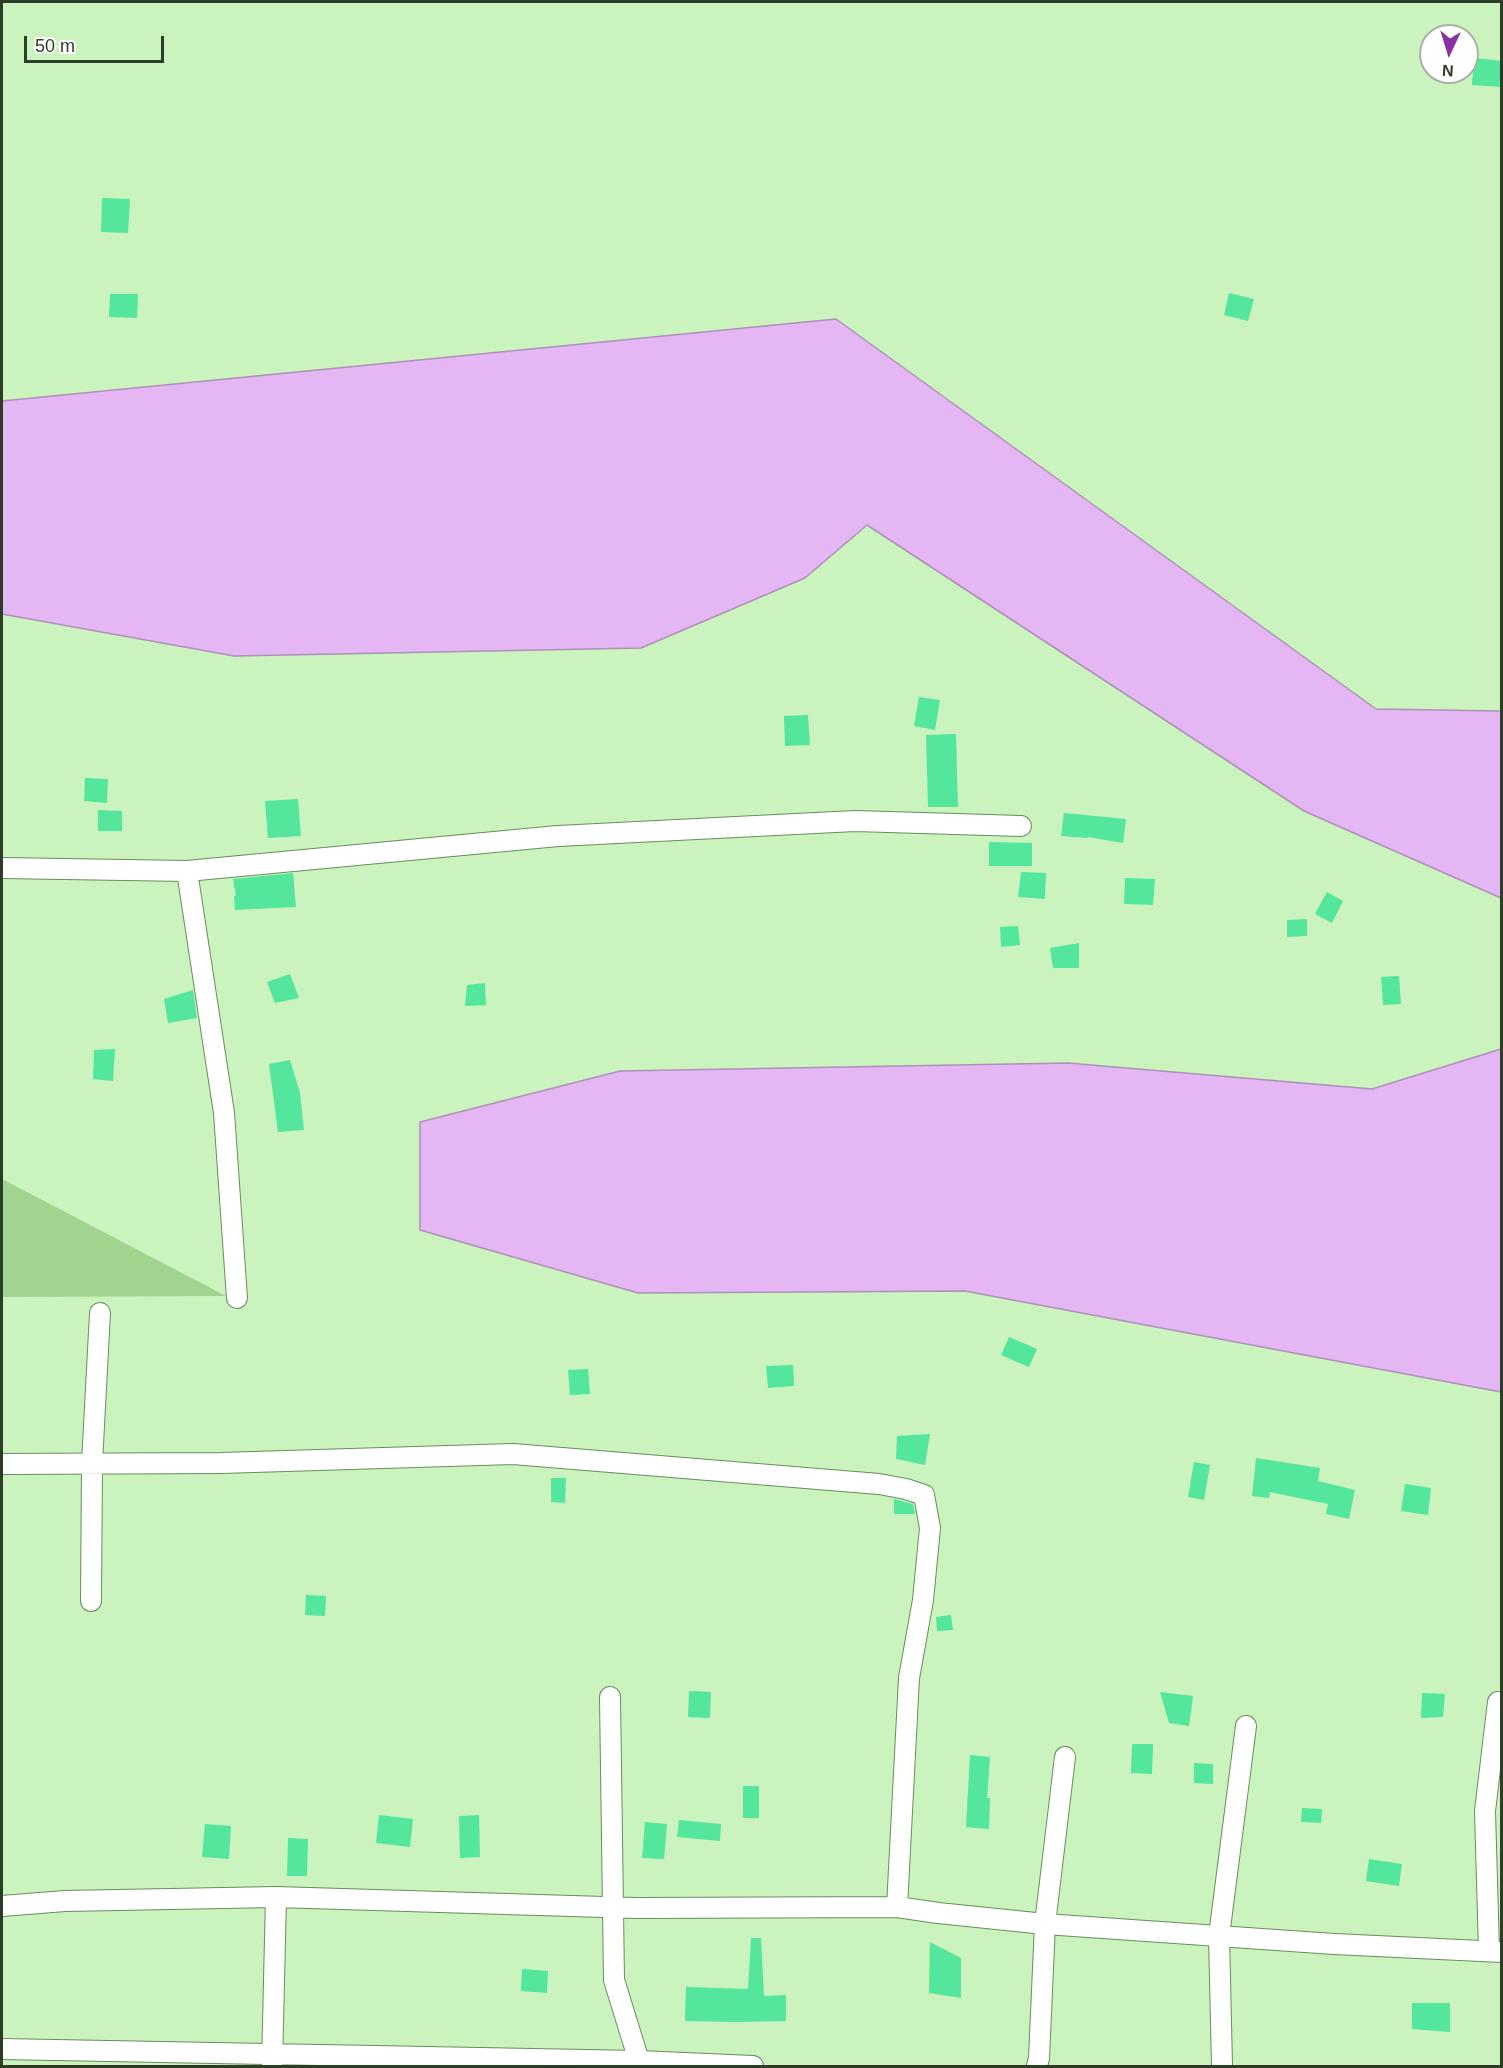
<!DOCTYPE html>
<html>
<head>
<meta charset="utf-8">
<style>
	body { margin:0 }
	#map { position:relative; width:1503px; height:2068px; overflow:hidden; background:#cbf3bd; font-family:Helvetica,sans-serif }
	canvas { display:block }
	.frame { position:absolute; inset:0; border:3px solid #2d3c27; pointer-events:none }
	.north { position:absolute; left:1419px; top:24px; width:60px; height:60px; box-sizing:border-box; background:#fff; border:2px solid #abb1a9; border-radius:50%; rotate:184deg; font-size:16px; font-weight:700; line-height:24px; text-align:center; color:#2d3c27 }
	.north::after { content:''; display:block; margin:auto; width:21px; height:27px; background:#8833a1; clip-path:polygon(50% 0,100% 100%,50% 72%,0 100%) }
	.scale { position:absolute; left:24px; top:36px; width:140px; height:27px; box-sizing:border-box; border:3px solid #2d3c27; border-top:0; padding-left:8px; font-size:18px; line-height:21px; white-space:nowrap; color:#2d3c27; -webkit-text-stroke:4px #fff; paint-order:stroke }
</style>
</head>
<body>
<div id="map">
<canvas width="1503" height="2068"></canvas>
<div class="frame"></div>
<div class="north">N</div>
<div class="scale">50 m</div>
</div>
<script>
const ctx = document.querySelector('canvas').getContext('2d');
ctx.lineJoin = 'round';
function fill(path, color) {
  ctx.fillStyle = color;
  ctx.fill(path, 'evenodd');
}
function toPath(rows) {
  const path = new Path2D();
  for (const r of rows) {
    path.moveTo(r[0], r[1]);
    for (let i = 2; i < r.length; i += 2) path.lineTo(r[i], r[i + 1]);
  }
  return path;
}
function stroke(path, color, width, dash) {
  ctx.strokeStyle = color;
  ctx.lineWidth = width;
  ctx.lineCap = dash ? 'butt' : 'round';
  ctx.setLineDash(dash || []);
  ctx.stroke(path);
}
const green = toPath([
	[2,1179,226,1296,2,1297]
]);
const water = toPath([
	[836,319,1376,709,1501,711,1501,898,1304,811,867,525,805,578,641,648,234,656,2,614,2,401,836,319],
	[1501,1049,1501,1392,965,1291,638,1293,420,1230,420,1122,620,1071,1068,1063,1372,1089,1501,1049]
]);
const building = toPath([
	[1474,58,1502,61,1502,87,1472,85],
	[102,198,130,199,128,233,101,232],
	[1229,293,1254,299,1248,321,1224,315],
	[110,294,138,294,137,318,109,317],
	[919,697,940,700,935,730,914,726],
	[808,715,810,745,785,746,784,716],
	[956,734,958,807,928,807,926,735],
	[85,778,108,779,107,803,84,801],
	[298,799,301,836,268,838,265,801],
	[98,810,122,811,122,831,98,831],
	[1064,813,1126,819,1123,843,1088,837,1087,838,1061,836],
	[989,842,1032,843,1032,866,989,866],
	[1021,872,1046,873,1045,899,1018,897],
	[293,873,296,907,235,910,234,896,236,896,233,879],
	[1125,878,1155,879,1153,905,1124,904],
	[1327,892,1343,901,1332,923,1315,914],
	[1307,919,1307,936,1287,937,1287,920],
	[1018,926,1020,945,1001,947,1000,927],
	[1079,943,1079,968,1053,968,1050,948],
	[290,974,299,998,275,1003,267,982],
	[1399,976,1401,1004,1383,1005,1381,977],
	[485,983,486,1005,465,1006,467,985],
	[193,990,197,1018,168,1023,164,999],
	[115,1049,113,1081,93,1079,94,1050],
	[290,1060,300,1093,304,1130,278,1132,269,1064],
	[1009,1337,1037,1349,1029,1367,1001,1355],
	[793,1365,794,1386,768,1388,766,1366],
	[588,1369,590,1394,570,1395,568,1370],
	[930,1434,925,1465,896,1459,897,1436],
	[1256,1458,1320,1468,1318,1481,1355,1490,1349,1519,1326,1514,1328,1504,1270,1492,1269,1498,1252,1496],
	[1194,1462,1210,1465,1204,1500,1188,1497],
	[551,1478,566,1478,565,1503,551,1502],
	[1405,1484,1431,1488,1428,1515,1401,1511],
	[894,1499,913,1504,915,1514,894,1514],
	[306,1595,326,1596,325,1616,305,1615],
	[951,1615,953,1630,937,1631,936,1617],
	[689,1691,711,1692,710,1718,688,1717],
	[1160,1692,1193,1696,1189,1726,1169,1723],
	[1422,1693,1445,1694,1443,1717,1421,1718],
	[1132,1744,1153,1744,1152,1774,1131,1773],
	[970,1755,990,1757,987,1798,990,1798,989,1829,966,1827],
	[1194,1763,1213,1764,1213,1784,1194,1783],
	[743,1786,759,1786,759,1818,743,1818],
	[1302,1808,1322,1809,1321,1823,1301,1822],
	[379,1815,413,1819,410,1847,376,1843],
	[479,1815,480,1857,460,1858,459,1816],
	[679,1820,721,1824,720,1841,677,1837],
	[645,1822,667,1824,664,1859,642,1858],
	[205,1824,231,1826,229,1859,202,1857],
	[288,1838,308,1839,307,1876,287,1876],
	[1369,1859,1402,1864,1399,1886,1366,1881],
	[751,1938,761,1938,764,1996,786,1995,786,2021,736,2022,685,2021,686,1987,748,1989],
	[930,1942,961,1958,961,1998,929,1993],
	[522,1969,548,1971,547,1993,521,1991],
	[1412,2003,1450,2003,1450,2032,1412,2029]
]);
const minor = toPath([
	[2,868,187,871,558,836,855,821,1021,826],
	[187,871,224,1113,237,1298],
	[2,1464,221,1463,513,1454,879,1484,906,1489,924,1495,930,1528,923,1600,909,1678,897,1907],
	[91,1601,92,1463,100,1313],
	[610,1697,614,1980,639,2061],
	[2,1906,65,1901,276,1897,637,1908,897,1907,938,1913,1045,1924,1334,1944,1502,1952],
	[1489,1951,1485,1811,1498,1702],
	[2,2049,639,2061,753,2066],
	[272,2066,276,1897],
	[1037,2066,1039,2058,1045,1924,1065,1757],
	[1222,2066,1219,1936,1246,1726]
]);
fill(green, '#a1d48f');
fill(water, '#e4b6f4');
stroke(water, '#ad91b6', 1.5);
fill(building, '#53e69c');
stroke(minor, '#698d5c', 22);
stroke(minor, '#fff', 20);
</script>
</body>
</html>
